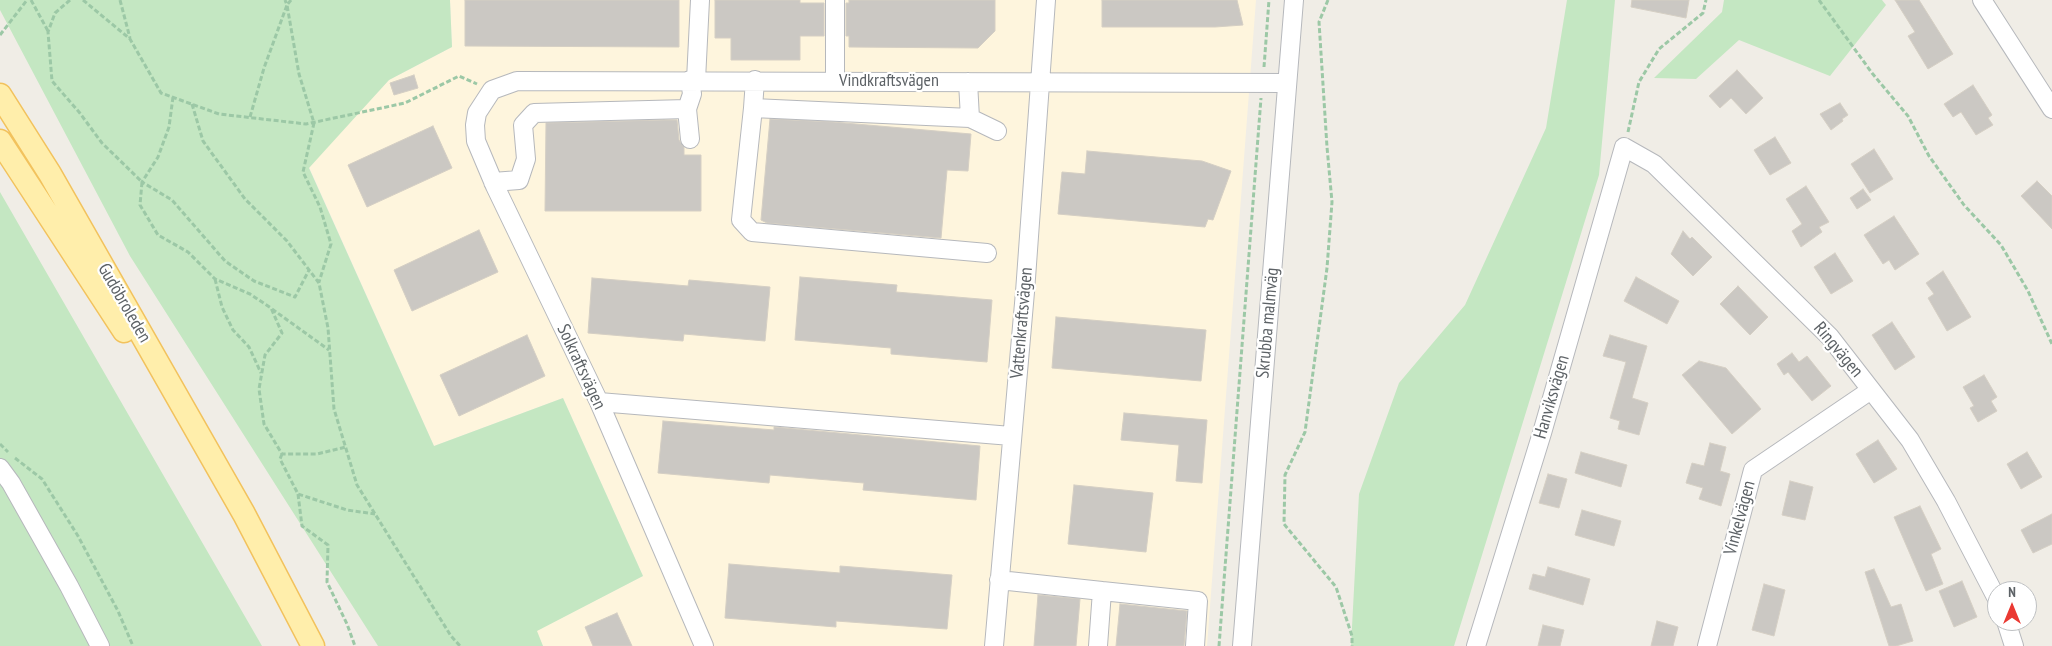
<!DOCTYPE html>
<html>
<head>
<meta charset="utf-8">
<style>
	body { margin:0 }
	#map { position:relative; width:2052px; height:646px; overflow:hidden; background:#f0ede6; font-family:"PT Sans Narrow",sans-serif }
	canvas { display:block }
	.north { position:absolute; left:1987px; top:581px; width:50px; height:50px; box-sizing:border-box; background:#fff; border:1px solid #bec0c2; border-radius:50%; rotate:0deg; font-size:14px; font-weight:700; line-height:20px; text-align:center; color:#5d6266 }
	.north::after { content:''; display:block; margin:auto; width:18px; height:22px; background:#ea3932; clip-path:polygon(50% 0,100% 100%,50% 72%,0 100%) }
</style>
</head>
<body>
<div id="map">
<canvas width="2052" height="646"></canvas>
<div class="north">N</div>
</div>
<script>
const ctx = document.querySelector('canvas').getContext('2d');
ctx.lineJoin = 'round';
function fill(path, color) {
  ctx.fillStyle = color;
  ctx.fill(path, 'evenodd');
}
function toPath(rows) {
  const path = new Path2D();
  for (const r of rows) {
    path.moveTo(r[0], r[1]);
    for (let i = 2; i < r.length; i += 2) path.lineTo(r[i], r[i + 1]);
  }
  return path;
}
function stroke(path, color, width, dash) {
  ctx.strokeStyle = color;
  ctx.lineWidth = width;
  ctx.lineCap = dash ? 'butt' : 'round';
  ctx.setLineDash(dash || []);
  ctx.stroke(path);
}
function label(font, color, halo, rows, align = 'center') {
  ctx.font = font + ' "PT Sans Narrow",sans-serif';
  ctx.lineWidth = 4.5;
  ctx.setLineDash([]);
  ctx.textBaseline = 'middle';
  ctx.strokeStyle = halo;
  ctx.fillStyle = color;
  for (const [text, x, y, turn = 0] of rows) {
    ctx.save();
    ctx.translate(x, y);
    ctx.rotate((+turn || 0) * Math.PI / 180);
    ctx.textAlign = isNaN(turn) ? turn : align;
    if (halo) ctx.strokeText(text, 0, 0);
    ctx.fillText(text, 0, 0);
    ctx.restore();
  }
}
const commercial = toPath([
	[450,0,1256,0,1207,646,543,646,536,631,643,576,563,398,434,446,309,167,389,80,452,47]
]);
const green = toPath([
	[0,0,450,0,452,47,389,80,309,168,434,446,563,398,643,576,537,631,543,646,378,646,130,256,0,10],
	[1567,0,1615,0,1599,175,1454,646,1351,646,1359,494,1399,383,1465,305,1546,128],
	[1724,0,1882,0,1886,5,1830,76,1739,40,1696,79,1654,78,1722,12],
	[0,192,124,407,262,646,0,646]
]);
const building = toPath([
	[465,0,679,0,679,47,465,46,465,0],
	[715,0,800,0,800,3,824,3,824,36,800,36,800,60,731,60,731,38,715,38,715,0],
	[849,0,995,0,995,31,978,48,849,47,849,36,846,36,846,3,849,3,849,0],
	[1102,0,1237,0,1243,25,1215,27,1102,27,1102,0],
	[1632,0,1689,0,1686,18,1631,7,1632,0],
	[1895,0,1919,0,1953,54,1928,69,1908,36,1915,32,1895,0],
	[1737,70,1763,98,1746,114,1731,98,1720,108,1709,96,1737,70],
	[414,75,418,88,394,95,390,83,414,75],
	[1973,85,1992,115,1988,118,1993,125,1976,135,1961,112,1953,117,1944,104,1973,85],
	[1840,103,1848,115,1842,119,1843,121,1831,130,1820,114,1840,103],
	[770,119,833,122,971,134,968,171,947,170,941,238,767,223,761,220,770,119],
	[664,120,677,120,679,140,684,147,684,155,701,155,701,211,545,211,546,123,664,120],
	[433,126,452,168,367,207,348,165,433,126],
	[1775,137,1791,163,1770,175,1754,150,1775,137],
	[1874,149,1893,179,1870,193,1851,164,1874,149],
	[1087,151,1202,161,1231,171,1213,220,1208,219,1205,227,1058,214,1062,172,1085,174,1087,151],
	[2037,181,2052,196,2052,229,2021,196,2037,181],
	[1806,186,1829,222,1819,227,1822,232,1801,247,1792,231,1802,224,1786,199,1806,186],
	[1863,189,1871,200,1857,209,1850,198,1863,189],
	[1894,216,1919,254,1895,270,1889,260,1883,264,1864,235,1894,216],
	[479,230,498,272,412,311,394,270,479,230],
	[1683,231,1690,239,1692,237,1712,257,1693,276,1671,254,1683,231],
	[1835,253,1853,281,1831,294,1814,267,1835,253],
	[1943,271,1971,317,1947,331,1928,298,1934,294,1926,283,1943,271],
	[800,277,897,285,896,292,992,300,987,362,891,354,891,348,795,340,800,277],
	[1636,277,1679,301,1667,324,1624,301,1636,277],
	[592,278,688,286,689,280,770,287,765,341,684,334,683,341,588,333,592,278],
	[1738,286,1768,317,1750,335,1720,304,1738,286],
	[1056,317,1206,330,1201,381,1052,368,1056,317],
	[1892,322,1915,357,1895,370,1872,335,1892,322],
	[527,335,545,376,459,416,440,375,527,335],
	[1610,335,1647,346,1632,398,1648,403,1639,435,1618,429,1620,421,1610,418,1626,362,1603,356,1610,335],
	[1792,353,1799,362,1807,356,1831,386,1812,401,1788,372,1784,375,1777,364,1792,353],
	[1699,361,1726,368,1761,409,1732,434,1682,375,1699,361],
	[1984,375,1997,397,1991,401,1997,411,1978,422,1970,408,1974,406,1963,387,1984,375],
	[1124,413,1207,420,1202,483,1176,481,1179,445,1121,440,1124,413],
	[663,421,774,430,774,427,980,446,976,500,863,490,864,483,770,475,769,483,658,473,663,421],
	[1878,440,1897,469,1874,483,1856,454,1878,440],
	[1710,443,1726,447,1720,471,1730,474,1721,506,1699,499,1703,488,1686,483,1692,463,1704,466,1710,443],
	[1581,452,1627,465,1621,487,1575,473,1581,452],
	[2027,452,2042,477,2021,489,2007,464,2027,452],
	[1548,474,1567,479,1559,508,1539,503,1548,474],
	[1790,481,1813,487,1805,520,1782,515,1790,481],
	[1074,485,1153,493,1146,552,1068,544,1074,485],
	[1920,506,1941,549,1931,554,1943,584,1926,591,1894,517,1920,506],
	[1582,510,1621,521,1614,546,1575,535,1582,510],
	[2052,514,2052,544,2033,553,2021,530,2052,514],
	[729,564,840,573,840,566,952,575,947,629,836,621,836,627,725,618,729,564],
	[1548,567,1590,579,1583,605,1529,589,1533,574,1545,577,1548,567],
	[1874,569,1891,607,1901,604,1913,641,1896,646,1889,646,1865,572,1874,569],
	[1962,581,1977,617,1954,627,1939,591,1962,581],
	[1764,584,1785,590,1774,636,1752,630,1764,584],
	[1038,595,1080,599,1076,646,1034,646,1038,595],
	[1120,604,1187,611,1184,646,1116,646,1120,604],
	[617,613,632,646,593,646,585,627,617,613],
	[1657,621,1678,627,1673,646,1651,646,1657,621],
	[1543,625,1564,630,1560,646,1538,646,1543,625]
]);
const path = toPath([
	[31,0,48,31],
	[70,0,55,13,48,32,52,81,79,112,102,143,142,182,140,205,158,235,188,252,215,279,250,294,271,308,282,333,265,355,259,389,264,424,282,454,317,454,346,447],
	[83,0,130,39,161,93,219,114,306,124,405,103,459,76,477,84],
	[120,0,130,38],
	[291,0,287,5,299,74,314,123,303,172,320,207,331,244,319,282],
	[1328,0,1319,22,1327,147,1332,202,1327,268,1305,432,1285,475,1284,524,1336,587,1352,636,1352,646],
	[1819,0,1872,73,1908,116,1929,156,1964,205,2001,245,2028,291,2052,344],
	[0,35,27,0],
	[1264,67,1269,0],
	[173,97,169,127,158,157,142,182,172,200,225,261,254,281,295,297,309,270],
	[192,104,203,141,245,199,287,241,319,283,328,328,334,409,357,485,451,636,460,646],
	[250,117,264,68,287,5,285,0],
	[1628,132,1639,82,1659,49,1703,13,1706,0],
	[215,279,222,307,233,330,249,347,261,373],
	[272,309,329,350],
	[0,444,8,452],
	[282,454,280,459,298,494,347,510,375,514],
	[15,458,42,479,78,536,118,611,133,646],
	[298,494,302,526,328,545,327,582,347,624,355,646],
	[1219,646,1261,98]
]);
const minor = toPath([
	[1982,0,2052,109],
	[696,80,700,0],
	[755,80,753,108,970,118,968,82],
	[835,81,835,0],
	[753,108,741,220,752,232,987,253],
	[687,109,690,139],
	[970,118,997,131],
	[493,182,519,180,526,159,523,125,534,113,687,109,692,94,690,80],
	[599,402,1011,436],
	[0,468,11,483,69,586,100,646],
	[999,580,1102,591],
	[2006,621,2014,646],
	[704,646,599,402,495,186,476,141,475,125,477,113,492,90,517,81,1287,83],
	[994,646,1025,292,1046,0],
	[1098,646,1102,591,1198,601,1195,646],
	[1242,646,1294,0],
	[1476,646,1542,433,1624,147,1654,164,1830,337,1910,440,1946,501,1997,599],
	[1707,646,1753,470,1871,390]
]);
const major = toPath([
	[0,95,50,174,244,514,313,646],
	[0,141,124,331]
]);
const streetNames = [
	["Vindkraftsvägen",889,81],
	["Gudöbroleden",124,303,60],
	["Vattenkraftsvägen",1022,323,-85],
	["Skrubba malmväg",1268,323,-85],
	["Ringvägen",1838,350,50],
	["Solkraftsvägen",581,367,65],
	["Hanviksvägen",1552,397,-74],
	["Vinkelvägen",1740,518,-75]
];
fill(commercial, '#fef5dd');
fill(green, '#c4e7c2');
fill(building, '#cbc8c3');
stroke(building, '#d5cfc4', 1);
stroke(minor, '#b6b8bc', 20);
stroke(major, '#f2c25d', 25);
stroke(path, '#9cc8a6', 3, [5, 2.5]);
stroke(minor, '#fff', 18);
stroke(major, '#ffeeab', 22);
label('18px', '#5d6266', '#fff', streetNames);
</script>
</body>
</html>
